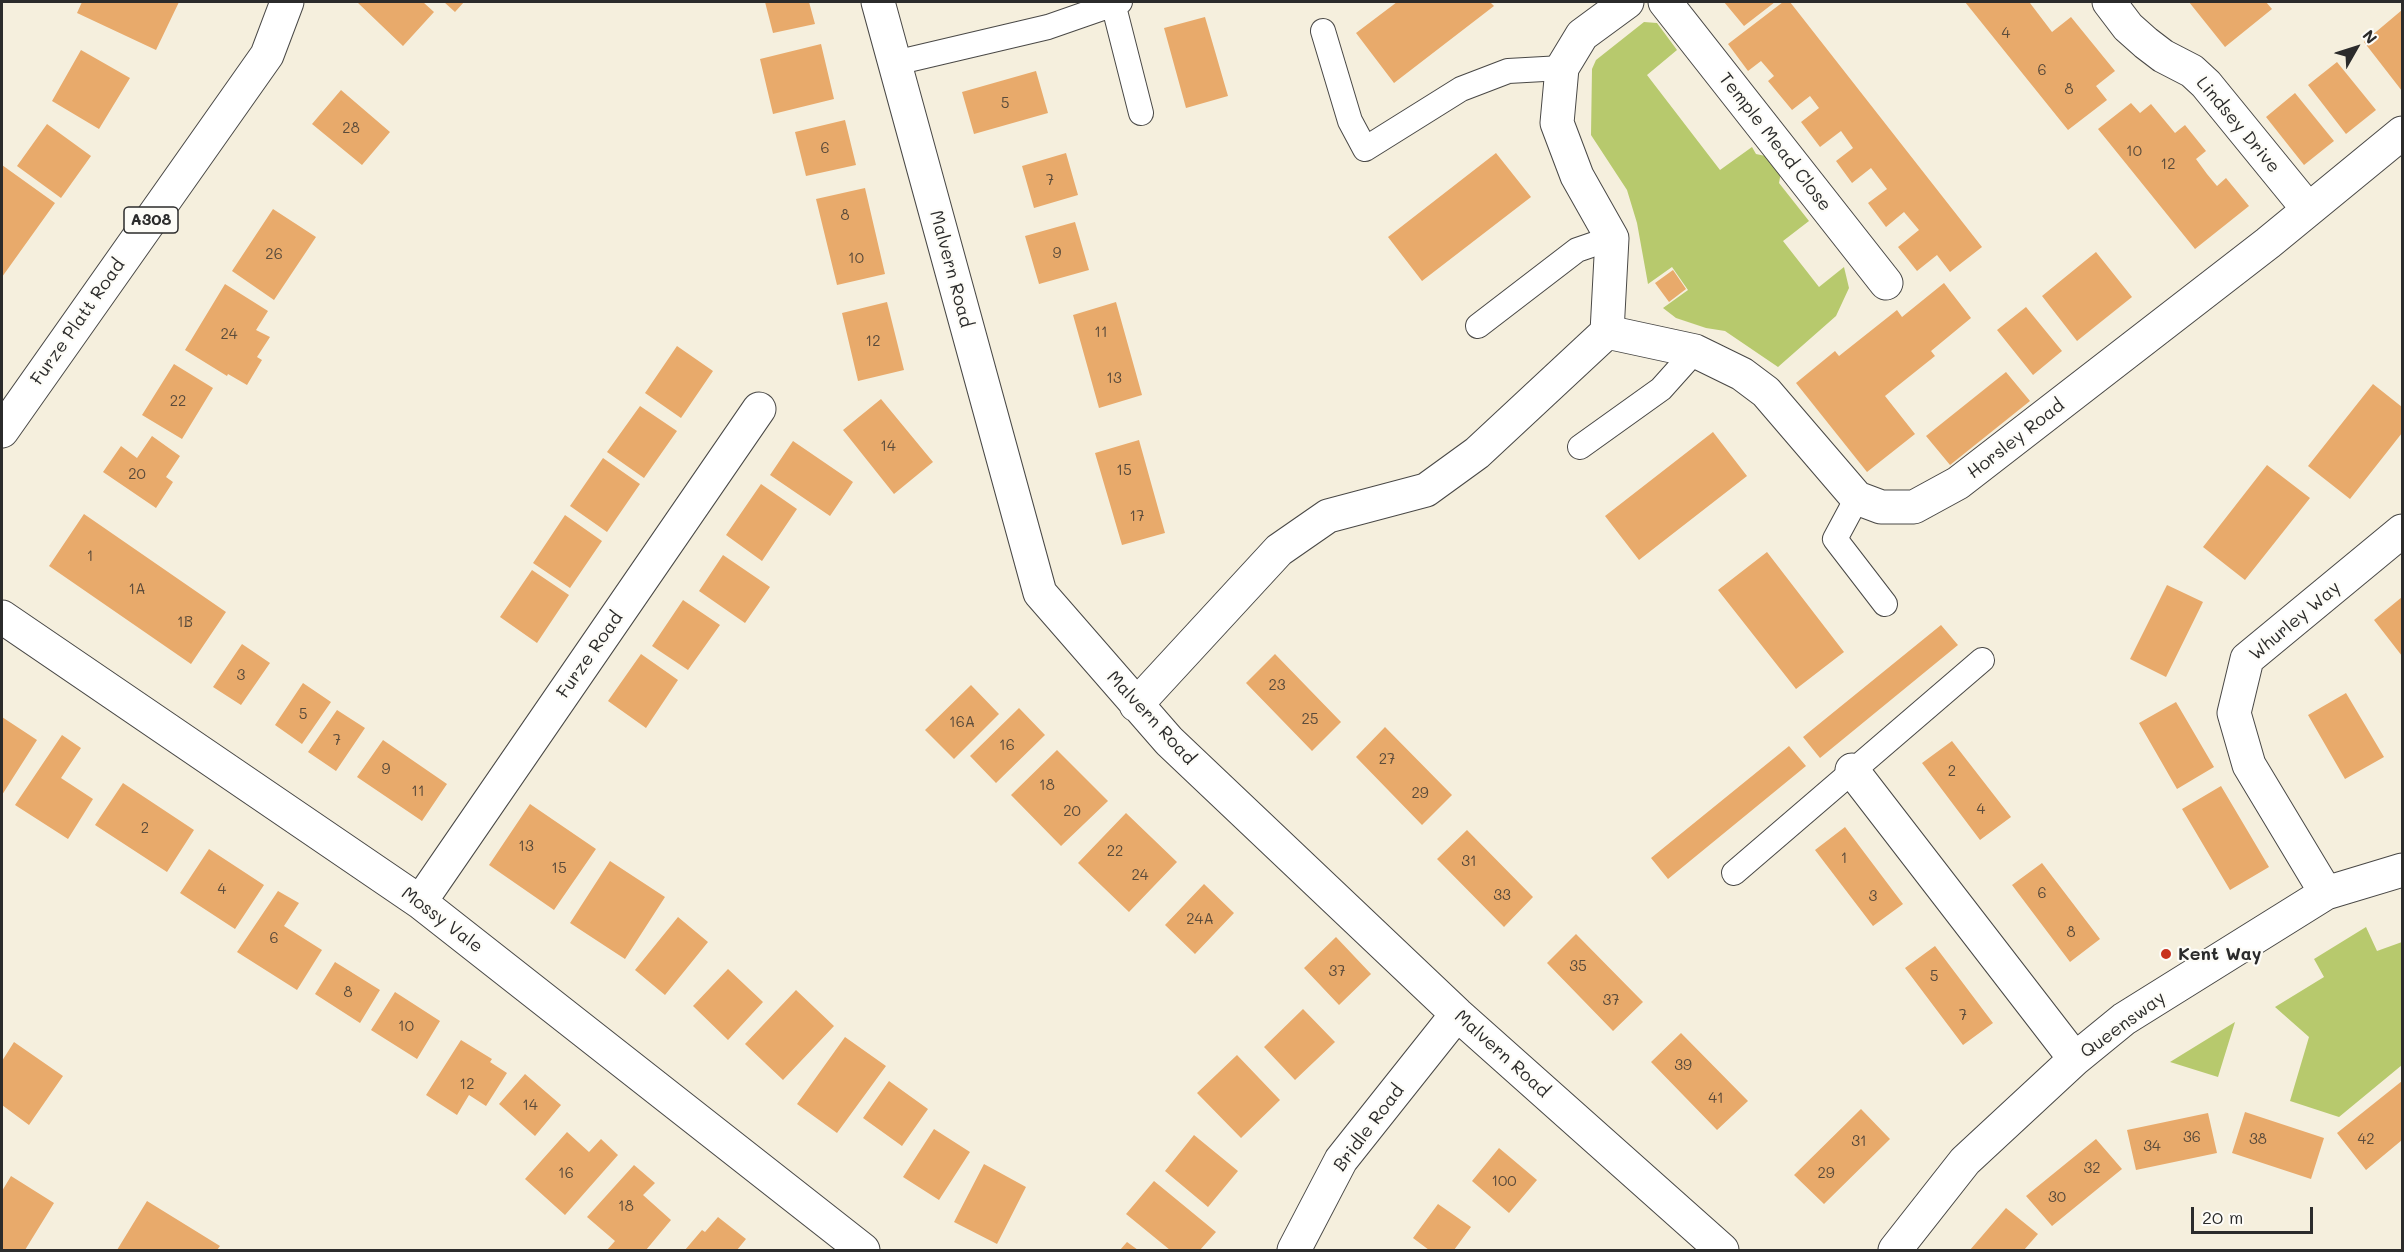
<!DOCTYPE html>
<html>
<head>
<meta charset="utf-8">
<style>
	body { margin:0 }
	#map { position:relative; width:2404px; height:1252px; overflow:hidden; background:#f5efdd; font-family:Mali,sans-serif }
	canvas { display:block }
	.frame { position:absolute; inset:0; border:3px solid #2b2b2b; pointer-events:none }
	.north { position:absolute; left:2326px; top:18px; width:60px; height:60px; -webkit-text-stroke:4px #fdfcf7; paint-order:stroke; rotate:51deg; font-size:16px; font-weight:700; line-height:24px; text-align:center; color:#2b2b2b }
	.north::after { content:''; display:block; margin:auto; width:21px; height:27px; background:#2b2b2b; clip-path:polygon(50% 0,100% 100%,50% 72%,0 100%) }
	.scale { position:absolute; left:2191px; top:1207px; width:122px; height:27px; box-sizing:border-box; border:3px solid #2b2b2b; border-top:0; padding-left:8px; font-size:18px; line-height:21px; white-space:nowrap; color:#2b2b2b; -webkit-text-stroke:4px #fdfcf7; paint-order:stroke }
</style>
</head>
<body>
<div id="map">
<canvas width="2404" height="1252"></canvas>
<div class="frame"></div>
<div class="north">N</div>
<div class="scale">20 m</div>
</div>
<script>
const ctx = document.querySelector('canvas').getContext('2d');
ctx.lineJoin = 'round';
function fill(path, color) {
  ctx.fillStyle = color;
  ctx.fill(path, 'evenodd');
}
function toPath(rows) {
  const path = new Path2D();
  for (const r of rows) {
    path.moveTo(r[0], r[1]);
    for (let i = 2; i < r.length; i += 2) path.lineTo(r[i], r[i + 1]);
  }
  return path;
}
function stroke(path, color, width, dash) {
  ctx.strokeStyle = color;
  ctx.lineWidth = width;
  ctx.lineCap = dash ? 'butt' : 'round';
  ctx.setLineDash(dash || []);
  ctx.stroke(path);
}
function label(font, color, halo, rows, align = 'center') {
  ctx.font = font + ' Mali,sans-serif';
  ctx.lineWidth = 4.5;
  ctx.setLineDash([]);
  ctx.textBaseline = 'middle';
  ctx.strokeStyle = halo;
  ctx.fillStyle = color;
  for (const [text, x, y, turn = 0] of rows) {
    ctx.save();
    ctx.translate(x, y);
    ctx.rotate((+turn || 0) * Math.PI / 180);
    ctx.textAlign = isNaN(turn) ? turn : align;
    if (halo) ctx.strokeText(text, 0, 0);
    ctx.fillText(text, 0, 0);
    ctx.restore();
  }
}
const green = toPath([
	[1644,22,1657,23,1677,50,1647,75,1720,170,1752,147,1756,154,1770,157,1781,172,1779,183,1809,221,1783,241,1819,287,1844,267,1849,288,1836,316,1778,367,1725,331,1706,328,1676,318,1663,308,1688,290,1672,267,1648,284,1637,223,1627,190,1591,135,1592,69,1596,60],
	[2366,927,2377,951,2402,942,2402,1065,2339,1117,2290,1101,2309,1037,2275,1007,2324,977,2314,959],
	[2235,1022,2218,1077,2170,1062]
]);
const building = toPath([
	[82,2,179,2,156,50,77,13],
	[357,2,423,2,434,12,403,46],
	[444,2,464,2,455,12],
	[765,2,809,2,815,24,773,33],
	[1397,2,1490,2,1494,6,1394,83,1356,33],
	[1724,2,1775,2,1744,26],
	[1783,2,1790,2,1982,247,1950,272,1937,255,1917,271,1898,247,1919,230,1904,212,1886,227,1868,203,1887,189,1871,168,1852,183,1836,161,1853,148,1841,131,1820,147,1801,122,1819,108,1810,96,1792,110,1768,81,1774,76,1761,61,1748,71,1728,44],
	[1965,2,2032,2,2030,3,2052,32,2071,17,2115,71,2096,86,2107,100,2068,130],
	[2189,2,2266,2,2272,9,2225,47],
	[2402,10,2402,91,2364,42],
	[1205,17,1228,96,1186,108,1164,28],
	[821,44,834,99,773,114,760,59],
	[81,50,130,78,99,129,52,101],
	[2337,62,2376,110,2346,134,2308,85],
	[1036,71,1048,113,974,134,962,92],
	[341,90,390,132,362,165,312,124],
	[2295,93,2334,141,2304,165,2266,117],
	[2131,103,2140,113,2151,104,2175,133,2185,125,2206,151,2196,159,2207,174,2217,186,2226,178,2249,206,2195,249,2098,129],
	[845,120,856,165,806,176,795,132],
	[47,124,91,156,61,198,17,166],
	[1066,153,1078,195,1034,208,1022,166],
	[1496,153,1531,197,1422,281,1388,237],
	[2,165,55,203,2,277],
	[865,188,885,274,837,285,816,199],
	[273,209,316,237,274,300,232,271],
	[1075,222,1089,270,1039,284,1025,236],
	[2096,252,2132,297,2077,341,2042,296],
	[1673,270,1686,289,1669,302,1655,283],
	[1944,283,1971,318,1931,351,1935,356,1885,396,1915,434,1867,472,1796,383,1835,351,1839,356,1897,310,1902,317],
	[225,284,268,311,256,330,270,337,257,357,262,360,247,385,228,374,227,376,185,350],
	[887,302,904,370,858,381,842,313],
	[1116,302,1142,395,1099,408,1073,315],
	[2026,307,2062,351,2033,375,1997,330],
	[677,346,713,371,681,418,645,393],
	[174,364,213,388,182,439,142,415],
	[2006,372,2030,401,1950,465,1926,436],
	[2373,384,2402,407,2402,433,2350,499,2308,466],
	[881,399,933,462,894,494,843,430],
	[640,406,677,431,644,478,607,452],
	[1713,432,1747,476,1639,560,1605,516],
	[152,436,180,456,166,477,173,482,156,508,103,472,121,446,137,458],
	[1139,440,1165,533,1122,545,1095,453],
	[793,441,853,482,830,516,770,475],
	[603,458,640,484,607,532,570,506],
	[2267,465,2310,498,2245,580,2203,547],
	[761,484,797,509,762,561,726,535],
	[84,514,226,612,191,664,49,566],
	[565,515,602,541,570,588,533,563],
	[1767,552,1844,652,1796,689,1718,590],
	[723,555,770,587,745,623,699,591],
	[532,570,569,595,537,643,500,617],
	[2167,585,2203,602,2166,677,2130,659],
	[2402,597,2402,656,2374,620],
	[683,600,720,625,688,670,652,646],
	[1941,625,1958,645,1820,758,1803,737],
	[242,644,270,663,241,705,213,687],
	[641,654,678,680,646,728,608,701],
	[1275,654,1341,722,1312,751,1246,683],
	[303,683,331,702,302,744,275,725],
	[971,685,999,714,954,759,925,730],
	[2346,693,2384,757,2345,779,2308,715],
	[2176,702,2214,767,2177,789,2139,723],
	[1019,708,1045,735,996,783,970,756],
	[337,710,365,728,336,771,308,752],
	[2,717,37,740,2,795],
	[1385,727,1452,795,1422,825,1356,757],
	[62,735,81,748,61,778,93,799,68,839,15,805],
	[383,740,447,784,422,821,357,777],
	[1952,741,2011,817,1980,840,1922,763],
	[1789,746,1806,766,1668,879,1651,858],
	[1057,750,1108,801,1061,846,1011,795],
	[123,783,194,830,167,872,95,825],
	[2221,786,2269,867,2230,890,2182,809],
	[530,804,596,849,554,910,489,865],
	[1126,813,1177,862,1129,912,1078,863],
	[1845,827,1903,904,1873,926,1815,850],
	[1467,830,1533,897,1504,927,1437,859],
	[209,849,264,885,235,929,180,893],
	[610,861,665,897,625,959,570,923],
	[2042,863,2100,939,2070,962,2012,885],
	[1204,884,1234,913,1195,954,1165,925],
	[278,891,299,903,284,926,322,950,297,990,237,952],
	[678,917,708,942,665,995,635,970],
	[1576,934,1643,1002,1613,1031,1547,963],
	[1336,937,1371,974,1339,1005,1304,968],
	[1935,946,1993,1023,1963,1045,1905,968],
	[335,962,380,990,360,1023,315,994],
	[728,969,763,1002,728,1040,693,1006],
	[796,990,834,1026,783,1080,745,1044],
	[395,992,440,1021,417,1059,371,1030],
	[1303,1009,1335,1042,1295,1080,1264,1047],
	[1681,1033,1748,1101,1717,1130,1651,1062],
	[845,1037,886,1066,837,1133,797,1104],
	[461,1040,492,1059,490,1062,507,1073,486,1106,469,1095,457,1115,426,1095],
	[14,1042,63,1076,29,1125,2,1105,2,1061],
	[1237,1055,1280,1100,1241,1138,1197,1093],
	[525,1074,561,1105,535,1136,499,1104],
	[889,1081,928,1109,902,1146,863,1118],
	[2402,1081,2402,1140,2366,1170,2337,1133],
	[1861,1109,1890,1139,1824,1204,1794,1175],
	[2245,1112,2324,1138,2311,1179,2232,1153],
	[2208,1113,2217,1153,2136,1170,2127,1130],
	[934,1129,970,1152,939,1200,903,1177],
	[567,1132,589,1152,601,1139,618,1155,565,1215,525,1179],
	[1194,1135,1238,1171,1208,1207,1165,1171],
	[2096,1139,2122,1169,2052,1226,2026,1196],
	[1499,1148,1537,1180,1509,1213,1472,1181],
	[984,1164,1026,1187,997,1244,954,1222],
	[634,1165,655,1183,643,1195,671,1220,646,1250,607,1250,615,1241,587,1217],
	[11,1176,54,1203,25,1250,2,1250,2,1191],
	[1154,1181,1216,1232,1200,1250,1170,1250,1126,1214],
	[147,1201,220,1246,217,1250,117,1250],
	[1438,1204,1471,1227,1454,1250,1429,1250,1413,1238],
	[2006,1208,2038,1234,2024,1250,1970,1250],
	[718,1217,746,1239,737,1250,685,1250,702,1230,705,1232],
	[1127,1242,1138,1250,1120,1250]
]);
const service = toPath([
	[1113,3,1141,113],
	[1323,31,1350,121,1365,149,1461,89,1508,71,1562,68],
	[895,63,1048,27,1120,2],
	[1478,326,1577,250,1612,238],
	[1580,447,1661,389,1695,351],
	[1857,498,1835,539,1885,604],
	[1734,873,1982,660]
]);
const minor = toPath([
	[878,2,1040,593,1169,741,1457,1014,1722,1250],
	[1665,2,1886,283],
	[2109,2,2128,27,2146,43,2163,56,2192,71,2206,84,2308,209],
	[1607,332,1695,351,1742,374,1766,392,1857,498,1881,507,1914,507,1958,483,2268,243,2402,133],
	[1607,332,1612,238,1577,176,1557,123,1562,68,1582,35,1627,2],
	[2,617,420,902,863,1250],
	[1136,705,1279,550,1328,516,1426,490,1477,453,1607,332],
	[1852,770,2075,1059],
	[2326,893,2249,765,2234,713,2247,659,2402,531],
	[420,902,759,409],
	[1294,1250,1341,1160,1457,1014],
	[1895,1250,1965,1161,2075,1059,2124,1019,2326,893,2402,870]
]);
const primary = toPath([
	[2,431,267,55,287,2]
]);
const markers = [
	[2166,954,6,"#c8321e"]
];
const numberNames = [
	["4",2006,33],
	["6",2042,70],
	["8",2069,89],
	["5",1005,103],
	["28",351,128],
	["6",825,148],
	["10",2134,151],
	["12",2168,164],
	["7",1050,180],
	["8",845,215],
	["9",1057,253],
	["26",274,254],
	["10",856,258],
	["11",1101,332],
	["24",229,334],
	["12",873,341],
	["13",1114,378],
	["22",178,401],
	["14",888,446],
	["15",1124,470],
	["20",137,474],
	["17",1137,516],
	["1",90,556],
	["1A",137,589],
	["1B",185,622],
	["3",241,675],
	["23",1277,685],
	["5",303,714],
	["25",1310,719],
	["16A",962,722],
	["7",337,740],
	["16",1007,745],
	["27",1387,759],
	["9",386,769],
	["2",1952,771],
	["18",1047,785],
	["11",418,791],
	["29",1420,793],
	["4",1981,809],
	["20",1072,811],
	["2",145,828],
	["13",526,846],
	["22",1115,851],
	["1",1844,858],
	["31",1469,861],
	["15",559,868],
	["24",1140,875],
	["4",222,889],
	["6",2042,893],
	["33",1502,895],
	["3",1873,896],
	["24A",1200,919],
	["8",2071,932],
	["6",274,938],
	["35",1578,966],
	["37",1337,971],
	["5",1934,976],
	["8",348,992],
	["37",1611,1000],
	["7",1963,1015],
	["10",406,1026],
	["39",1683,1065],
	["12",467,1084],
	["41",1716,1098],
	["14",530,1105],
	["36",2192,1137],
	["38",2258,1139],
	["42",2366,1139],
	["31",1859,1141],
	["34",2152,1146],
	["32",2092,1168],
	["16",566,1173],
	["29",1826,1173],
	["100",1504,1181],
	["30",2057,1197],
	["18",626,1206]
];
const shields = [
	[151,220,54]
];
const shieldNames = [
	["A308",151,220]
];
const streetNames = [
	["Lindsey Drive",2238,125,50],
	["Temple Mead Close",1775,142,52],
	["Malvern Road",951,269,75],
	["Furze Platt Road",78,322,-55],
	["Horsley Road",2016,439,-38],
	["Whurley Way",2295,621,-40],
	["Furze Road",590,655,-55],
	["Malvern Road",1151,718,47],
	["Mossy Vale",442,920,37],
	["Queensway",2123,1025,-36],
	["Malvern Road",1502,1054,42],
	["Bridle Road",1369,1128,-53]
];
const poiNames = [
	["Kent Way",2178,954]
];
fill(green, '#b7c96d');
fill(building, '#e8aa6b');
stroke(service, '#494846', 26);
stroke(minor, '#494846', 35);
stroke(primary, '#494846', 35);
stroke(service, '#fff', 24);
stroke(minor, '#fff', 33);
stroke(primary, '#fff', 33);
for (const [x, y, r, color] of markers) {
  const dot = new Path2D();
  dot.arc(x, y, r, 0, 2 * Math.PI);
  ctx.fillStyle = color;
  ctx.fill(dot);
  stroke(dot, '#fdfcf7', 2);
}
label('15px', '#5a4b3b', null, numberNames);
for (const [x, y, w] of shields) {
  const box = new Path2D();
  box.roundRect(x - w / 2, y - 13, w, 26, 4.5);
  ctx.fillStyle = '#fdfcf7';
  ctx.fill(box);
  stroke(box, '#2b2b2b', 1.5);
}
label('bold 16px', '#2b2b2b', null, shieldNames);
label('18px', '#2b2b2b', '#fdfcf7', streetNames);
label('bold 18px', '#2b2b2b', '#fdfcf7', poiNames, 'left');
</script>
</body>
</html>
